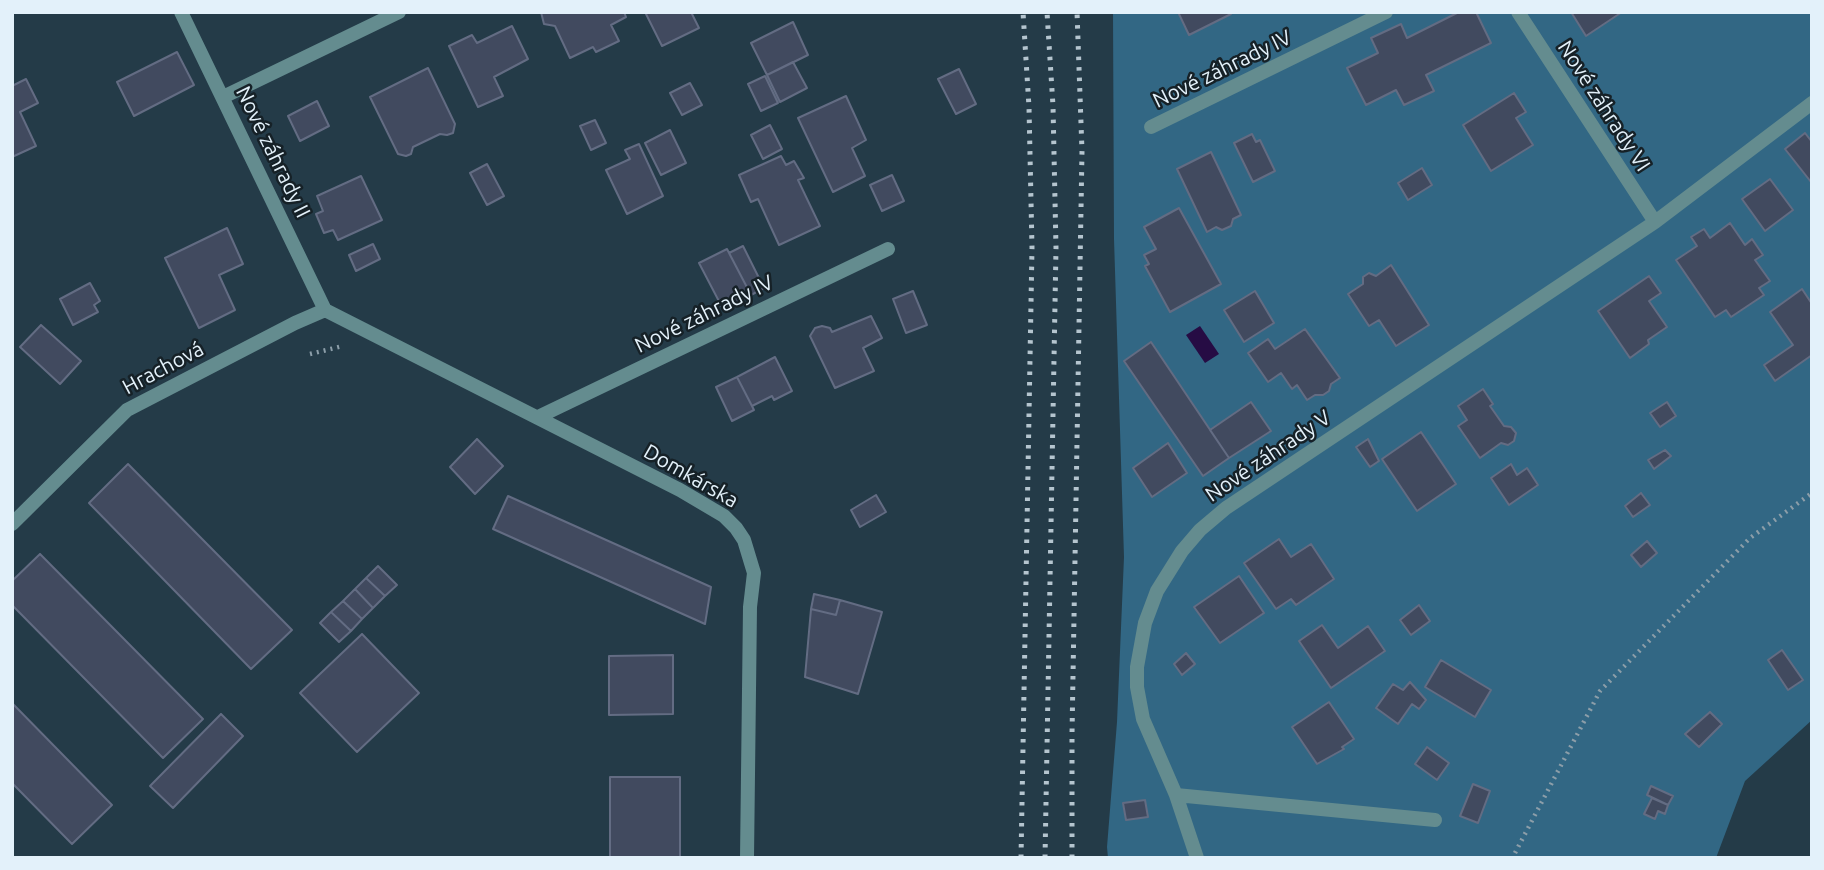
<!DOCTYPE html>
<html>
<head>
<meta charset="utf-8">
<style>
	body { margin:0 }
	#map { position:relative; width:1824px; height:870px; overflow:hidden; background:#243b48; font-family:Ubuntu,sans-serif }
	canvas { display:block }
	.frame { position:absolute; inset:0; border:14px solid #e3f1fa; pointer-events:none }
</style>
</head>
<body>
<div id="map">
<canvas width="1824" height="870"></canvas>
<div class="frame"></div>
</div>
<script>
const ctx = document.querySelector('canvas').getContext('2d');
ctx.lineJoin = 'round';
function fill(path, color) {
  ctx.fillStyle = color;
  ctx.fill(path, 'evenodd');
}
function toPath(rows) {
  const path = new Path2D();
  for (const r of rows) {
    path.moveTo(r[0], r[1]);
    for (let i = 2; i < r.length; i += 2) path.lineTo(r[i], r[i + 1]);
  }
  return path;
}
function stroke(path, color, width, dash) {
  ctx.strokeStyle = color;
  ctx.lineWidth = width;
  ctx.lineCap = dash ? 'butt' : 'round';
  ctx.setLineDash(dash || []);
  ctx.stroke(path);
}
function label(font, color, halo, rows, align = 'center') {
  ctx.font = font + ' Ubuntu,sans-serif';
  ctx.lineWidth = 5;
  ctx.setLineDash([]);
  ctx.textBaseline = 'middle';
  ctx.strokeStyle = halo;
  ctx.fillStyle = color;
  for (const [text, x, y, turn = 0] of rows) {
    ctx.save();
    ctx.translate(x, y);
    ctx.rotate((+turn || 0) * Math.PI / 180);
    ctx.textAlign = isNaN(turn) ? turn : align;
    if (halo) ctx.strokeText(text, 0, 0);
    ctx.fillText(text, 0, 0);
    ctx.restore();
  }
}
const green = toPath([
	[1113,12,1812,12,1812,720,1745,781,1716,858,1108,858,1107,847,1117,722,1124,557,1114,239]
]);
const water = toPath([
	[1200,326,1219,354,1205,363,1186,335]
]);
const building = toPath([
	[541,12,624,12,626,17,611,25,619,41,596,52,593,47,570,58,555,26,544,24,541,12],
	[645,12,691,12,699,28,662,46,645,12],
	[1178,12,1231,12,1231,14,1189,35,1178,12],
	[1459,12,1476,12,1491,43,1426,75,1434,91,1404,105,1396,90,1366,105,1347,68,1378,53,1371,38,1401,24,1407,38,1459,12],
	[1571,12,1622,12,1586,36,1571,12],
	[793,22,808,55,767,75,751,43,793,22],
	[512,26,528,59,494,77,503,96,478,107,449,46,472,35,477,43,512,26],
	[177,52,194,85,134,116,117,82,177,52],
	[793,62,807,88,780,102,767,75,793,62],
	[428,68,455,124,453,133,447,135,440,134,413,147,411,154,406,156,398,154,370,97,428,68],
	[959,69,976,104,956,114,938,79,959,69],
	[765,76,778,103,761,111,748,84,765,76],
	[26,79,38,103,20,112,36,146,12,157,12,86,26,79],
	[690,83,702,105,682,115,670,93,690,83],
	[1514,93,1526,112,1516,118,1533,145,1491,171,1463,125,1514,93],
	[846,96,866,140,852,148,865,176,833,192,798,118,846,96],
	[317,101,329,126,300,141,288,116,317,101],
	[595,120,606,143,591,150,580,126,595,120],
	[770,125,782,149,763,159,751,135,770,125],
	[670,130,686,163,661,175,645,143,670,130],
	[1805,133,1812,142,1811,182,1785,149,1805,133],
	[1252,134,1256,142,1260,140,1275,171,1253,182,1234,143,1252,134],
	[639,144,663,196,627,214,606,170,630,159,625,150,639,144],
	[1211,152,1241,215,1233,219,1231,226,1222,230,1216,227,1207,232,1177,169,1211,152],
	[781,156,786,165,794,161,804,178,798,180,820,226,779,245,758,199,751,202,739,175,781,156],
	[487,164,504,196,487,205,470,173,487,164],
	[1422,168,1432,185,1408,200,1398,183,1422,168],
	[892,175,904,201,882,211,870,185,892,175],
	[361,176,382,220,338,240,333,230,324,233,316,214,323,211,317,196,361,176],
	[1770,179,1793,210,1765,231,1742,199,1770,179],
	[1179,208,1221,284,1170,312,1145,266,1149,264,1144,255,1156,249,1144,227,1179,208],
	[1730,223,1745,245,1752,239,1763,255,1755,260,1770,281,1759,288,1764,295,1731,317,1726,310,1715,317,1676,260,1697,246,1691,237,1704,229,1710,238,1730,223],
	[227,228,243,264,219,275,235,310,199,328,165,258,227,228],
	[373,244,380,259,356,271,349,255,373,244],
	[743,246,764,288,751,295,729,253,743,246],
	[727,249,751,295,723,309,699,263,727,249],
	[1391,265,1429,325,1396,346,1379,320,1369,326,1348,294,1363,284,1363,277,1369,273,1376,276,1391,265],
	[1649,276,1661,293,1649,301,1667,327,1648,340,1649,344,1630,358,1598,311,1649,276],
	[90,283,100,301,94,305,98,312,73,325,60,299,90,283],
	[1802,289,1812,304,1812,355,1775,381,1764,365,1793,345,1770,312,1802,289],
	[913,291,927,325,906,333,893,299,913,291],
	[1255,291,1274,323,1244,342,1224,310,1255,291],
	[871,316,882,338,863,348,874,371,835,388,810,336,815,328,822,326,830,328,832,332,871,316],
	[41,325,81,361,60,384,20,347,41,325],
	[1305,329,1340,378,1331,384,1329,391,1323,395,1315,395,1307,400,1297,385,1292,389,1281,373,1268,382,1248,353,1268,339,1275,349,1305,329],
	[1151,342,1229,458,1203,476,1124,361,1151,342],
	[775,357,792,391,774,400,772,396,752,406,737,377,775,357],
	[737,377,754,410,732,421,716,387,737,377],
	[1483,389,1493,404,1490,406,1504,426,1511,427,1516,433,1514,441,1508,445,1501,443,1480,458,1458,426,1467,420,1458,406,1483,389],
	[1251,402,1271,431,1229,458,1210,430,1251,402],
	[1667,402,1676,416,1660,427,1650,413,1667,402],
	[1421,432,1456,484,1417,511,1382,459,1421,432],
	[477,439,503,466,475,494,450,467,477,439],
	[1368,439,1379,461,1370,467,1356,447,1368,439],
	[1168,443,1187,473,1152,497,1133,468,1168,443],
	[1665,450,1671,456,1654,469,1648,460,1665,450],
	[128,464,292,630,251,669,89,503,128,464],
	[1511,464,1517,475,1527,468,1538,485,1509,505,1491,478,1511,464],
	[1641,493,1650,505,1633,517,1625,506,1641,493],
	[876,495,886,512,860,527,851,510,876,495],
	[508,496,711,587,705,624,493,529,508,496],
	[1279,539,1291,557,1311,544,1334,579,1296,605,1291,599,1276,609,1244,563,1279,539],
	[1647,541,1657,553,1641,567,1631,555,1647,541],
	[40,554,203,719,163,758,12,605,12,581,40,554],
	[378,566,397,585,385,596,366,578,378,566],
	[1239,576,1264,613,1220,643,1194,607,1239,576],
	[366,578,385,596,373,608,355,589,366,578],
	[355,589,373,608,362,619,343,601,355,589],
	[814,594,840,600,836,615,811,609,814,594],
	[840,600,882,612,858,694,805,677,811,609,836,615,840,600],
	[343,601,362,619,351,631,331,612,343,601],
	[1419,605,1430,621,1411,635,1400,620,1419,605],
	[331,612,351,631,339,642,320,623,331,612],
	[1322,625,1338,648,1368,626,1385,651,1331,688,1299,641,1322,625],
	[362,634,419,693,357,752,300,693,362,634],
	[1782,650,1803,680,1788,690,1768,660,1782,650],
	[1186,653,1195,664,1182,675,1174,664,1186,653],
	[673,655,673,714,609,715,609,656,673,655],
	[1441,660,1491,690,1475,717,1425,687,1441,660],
	[1410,682,1426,700,1419,709,1412,704,1398,724,1376,708,1393,684,1403,690,1410,682],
	[1329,702,1354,739,1342,747,1344,749,1317,764,1292,727,1329,702],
	[12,703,112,805,72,844,12,783,12,703],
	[1710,712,1722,724,1699,747,1685,734,1710,712],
	[221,714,243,736,173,808,150,786,221,714],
	[1427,747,1449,763,1437,780,1415,764,1427,747],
	[610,777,680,777,680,858,610,858,610,777],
	[1473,784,1490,791,1478,823,1460,816,1473,784],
	[1651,786,1673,796,1668,805,1647,795,1651,786],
	[1652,798,1668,805,1665,814,1658,811,1655,819,1644,814,1652,798],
	[1145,800,1148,817,1126,820,1123,803,1145,800]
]);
const path = toPath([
	[310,354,343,346],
	[1515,853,1600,691,1750,538,1812,493]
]);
const street = toPath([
	[181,12,325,310],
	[1518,12,1655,222],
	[223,97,399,12],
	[1151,127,1386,12],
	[325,310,680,490,724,516,736,528,744,540,754,573,750,607,747,858],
	[538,417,888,249],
	[12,524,127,410,295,323,325,310],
	[1176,795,1435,820],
	[1197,858,1176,795,1143,719,1137,687,1137,667,1145,623,1157,591,1182,551,1200,530,1226,508,1655,222,1812,103]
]);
const rail = toPath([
	[1021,858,1032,248,1029,107,1023,12],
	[1045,858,1056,248,1053,106,1047,12],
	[1072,858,1072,734,1082,151,1077,12]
]);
const streetNames = [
	["Nové záhrady IV",1222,69,-26],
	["Nové záhrady VI",1604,106,57],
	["Nové záhrady II",273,152,64],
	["Nové záhrady IV",704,314,-26],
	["Hrachová",163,368,-28],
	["Nové záhrady V",1268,456,-34],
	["Domkárska",691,476,30]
];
fill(green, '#326784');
fill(water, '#260c44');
fill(building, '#414a5f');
stroke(building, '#636c83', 2);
stroke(path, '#8c9ea9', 4.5, [2, 5]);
stroke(street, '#648c8f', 14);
stroke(rail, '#b5c5cf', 5, [3.5, 7]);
label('21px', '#e3f1fa', '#162127', streetNames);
</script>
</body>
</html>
